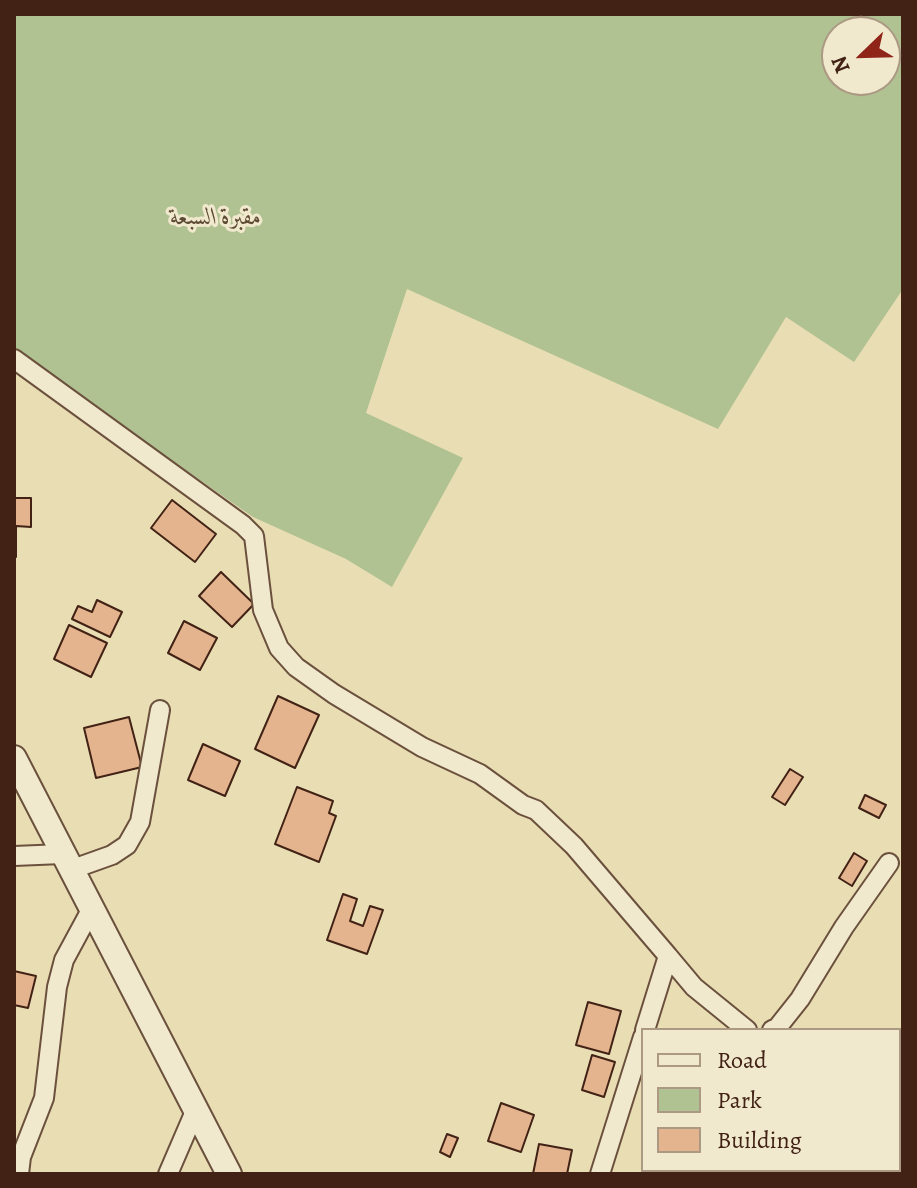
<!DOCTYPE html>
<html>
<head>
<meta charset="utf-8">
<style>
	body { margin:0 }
	#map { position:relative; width:917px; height:1188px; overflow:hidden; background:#e9ddb4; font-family:Alegreya,serif }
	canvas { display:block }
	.frame { position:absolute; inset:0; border:16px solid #412215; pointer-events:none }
	.legend { position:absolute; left:641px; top:1028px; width:260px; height:144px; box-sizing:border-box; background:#f1e9ce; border:2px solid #ab9984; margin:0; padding:10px 14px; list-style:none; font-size:24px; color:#412215 }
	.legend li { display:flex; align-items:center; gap:16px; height:40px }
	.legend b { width:40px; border:2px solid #ab9984 }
	.north { position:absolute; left:821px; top:16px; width:80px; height:80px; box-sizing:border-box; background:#f1e9ce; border:2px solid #ab9984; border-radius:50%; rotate:247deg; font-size:22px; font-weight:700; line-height:32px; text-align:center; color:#412215 }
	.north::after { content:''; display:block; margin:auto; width:28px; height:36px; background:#8f2418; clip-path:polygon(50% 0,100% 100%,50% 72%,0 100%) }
</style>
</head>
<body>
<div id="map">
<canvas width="917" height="1188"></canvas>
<div class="frame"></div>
<ul class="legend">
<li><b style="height:10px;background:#f1e9ce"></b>Road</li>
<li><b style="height:22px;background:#b0c292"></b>Park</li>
<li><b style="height:22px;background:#e4b48e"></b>Building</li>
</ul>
<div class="north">N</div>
</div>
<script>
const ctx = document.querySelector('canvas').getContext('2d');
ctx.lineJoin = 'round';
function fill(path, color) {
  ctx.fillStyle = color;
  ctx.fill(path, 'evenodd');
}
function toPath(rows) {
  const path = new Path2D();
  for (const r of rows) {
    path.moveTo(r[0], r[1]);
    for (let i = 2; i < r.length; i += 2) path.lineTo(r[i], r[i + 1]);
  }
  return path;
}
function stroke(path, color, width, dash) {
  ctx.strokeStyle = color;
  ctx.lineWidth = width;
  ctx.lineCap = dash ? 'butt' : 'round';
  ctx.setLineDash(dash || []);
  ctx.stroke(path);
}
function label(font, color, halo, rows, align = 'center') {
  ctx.font = font + ' Alegreya,Amiri,serif';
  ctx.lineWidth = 6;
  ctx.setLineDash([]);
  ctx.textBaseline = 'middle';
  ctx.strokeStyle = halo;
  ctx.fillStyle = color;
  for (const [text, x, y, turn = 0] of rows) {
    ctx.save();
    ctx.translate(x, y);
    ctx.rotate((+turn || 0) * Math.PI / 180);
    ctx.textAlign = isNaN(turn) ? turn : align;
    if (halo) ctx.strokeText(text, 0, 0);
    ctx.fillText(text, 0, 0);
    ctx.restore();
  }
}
const green = toPath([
	[14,14,903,14,903,289,854,362,786,317,718,429,407,289,366,413,463,458,392,587,346,559,253,517,14,351],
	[837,32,885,32,885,80,837,80]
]);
const building = toPath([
	[14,498,31,498,31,527,16,526,16,557,14,498],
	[172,500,216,534,195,562,151,528,172,500],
	[221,572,254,604,232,627,199,596,221,572],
	[97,600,122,612,110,637,72,619,78,606,92,612,97,600],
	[184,621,217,638,200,670,168,653,184,621],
	[69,625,107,643,91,677,54,659,69,625],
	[278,696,319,715,295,768,255,749,278,696],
	[129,717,142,767,96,778,84,728,129,717],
	[203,744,240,761,225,796,188,780,203,744],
	[790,769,803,777,785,805,772,797,790,769],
	[297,787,333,801,329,813,336,816,319,862,275,844,297,787],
	[865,795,886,805,879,818,859,808,865,795],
	[854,853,867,861,852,886,839,878,854,853],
	[343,894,357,899,350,921,363,926,370,906,383,910,367,954,327,940,343,894],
	[14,971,36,976,28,1008,14,1005,14,971],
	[588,1002,621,1011,609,1054,576,1045,588,1002],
	[592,1055,615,1062,604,1097,582,1090,592,1055],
	[501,1103,534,1115,521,1152,488,1141,501,1103],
	[447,1134,458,1138,450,1157,440,1152,447,1134],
	[539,1144,572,1150,567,1174,533,1174,539,1144]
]);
const minor = toPath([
	[14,359,243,525,254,536,263,610,279,648,296,667,334,694,422,747,480,774,523,805,536,810,574,846,668,956,645,1030],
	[14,856,62,854],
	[70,870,112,855,127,845,140,822,160,710],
	[668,956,694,987,747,1030],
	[772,1030,777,1028,800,999,844,927,889,863],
	[19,1174,21,1157,44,1098,57,987,64,960,91,910],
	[168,1174,196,1109],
	[600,1174,643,1037]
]);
const tertiary = toPath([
	[14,758,229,1174]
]);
const parkNames = [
	["مقبرة السبعة",216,218]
];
fill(green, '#b0c292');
fill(building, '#e4b48e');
stroke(building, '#412215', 2);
stroke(minor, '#6b513d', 22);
stroke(tertiary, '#6b513d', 28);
stroke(minor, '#f1e9ce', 18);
stroke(tertiary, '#f1e9ce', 24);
label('italic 24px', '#5d4a34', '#f1e9ce', parkNames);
</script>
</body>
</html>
